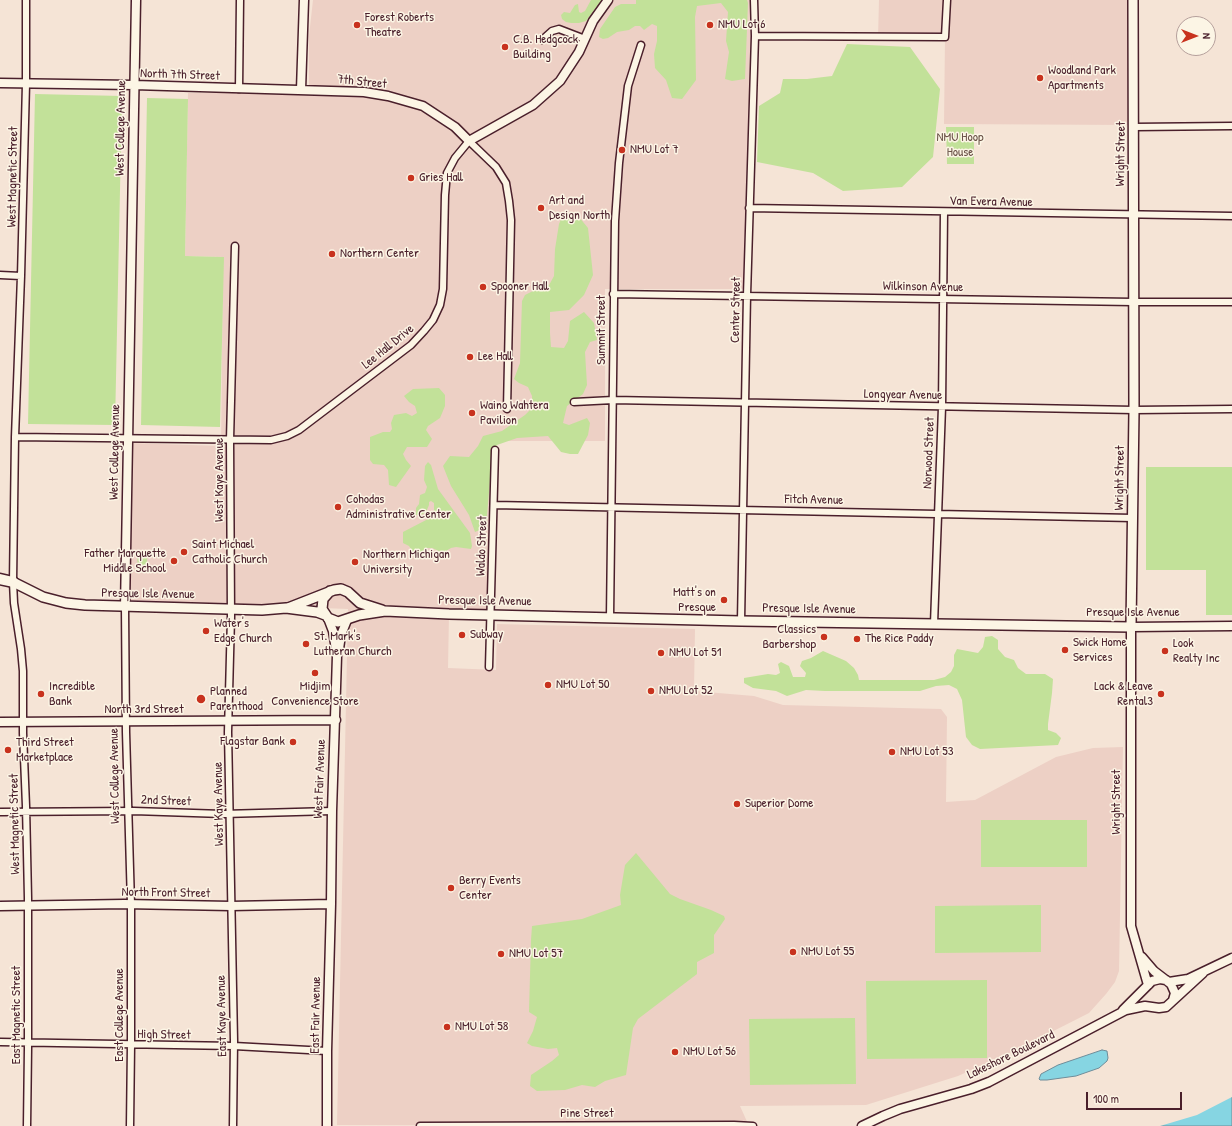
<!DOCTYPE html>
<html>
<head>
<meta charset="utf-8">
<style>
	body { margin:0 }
	#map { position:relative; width:1232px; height:1126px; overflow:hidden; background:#f5e4d6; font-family:"Patrick Hand",sans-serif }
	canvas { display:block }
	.north { position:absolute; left:1176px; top:16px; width:40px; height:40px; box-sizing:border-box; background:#fcf5e5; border:1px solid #b59f9b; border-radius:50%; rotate:90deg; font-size:11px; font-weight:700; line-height:16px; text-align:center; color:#4a1f2b }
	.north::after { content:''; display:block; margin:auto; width:14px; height:18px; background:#c8321e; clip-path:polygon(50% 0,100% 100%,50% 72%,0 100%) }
	.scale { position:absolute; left:1086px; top:1092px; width:96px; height:18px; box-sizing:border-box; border:2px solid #4a1f2b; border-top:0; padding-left:5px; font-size:12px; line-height:14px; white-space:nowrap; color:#4a1f2b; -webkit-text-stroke:3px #fcf5e5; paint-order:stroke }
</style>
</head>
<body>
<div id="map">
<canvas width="1232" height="1126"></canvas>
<div class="north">N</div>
<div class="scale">100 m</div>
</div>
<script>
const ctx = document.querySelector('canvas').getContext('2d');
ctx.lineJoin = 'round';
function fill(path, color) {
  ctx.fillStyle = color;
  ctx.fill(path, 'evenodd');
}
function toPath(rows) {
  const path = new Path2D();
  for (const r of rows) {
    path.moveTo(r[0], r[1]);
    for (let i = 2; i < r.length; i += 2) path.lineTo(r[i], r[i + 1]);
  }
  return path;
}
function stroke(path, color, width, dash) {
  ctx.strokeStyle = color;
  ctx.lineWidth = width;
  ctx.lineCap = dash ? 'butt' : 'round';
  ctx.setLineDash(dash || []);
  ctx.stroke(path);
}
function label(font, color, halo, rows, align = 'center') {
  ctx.font = font + ' "Patrick Hand",sans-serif';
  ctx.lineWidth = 3;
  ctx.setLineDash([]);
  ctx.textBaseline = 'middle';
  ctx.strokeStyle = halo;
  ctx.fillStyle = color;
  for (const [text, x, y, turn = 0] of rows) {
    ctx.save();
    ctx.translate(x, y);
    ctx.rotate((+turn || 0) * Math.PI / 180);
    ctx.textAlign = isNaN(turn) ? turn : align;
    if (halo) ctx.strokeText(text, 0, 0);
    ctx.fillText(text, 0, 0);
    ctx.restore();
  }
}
const built = toPath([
	[313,0,753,0,743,289,605,289,605,441,490,441,491,614,449,614,448,668,496,670,497,624,695,629,694,691,754,696,783,705,941,709,947,717,946,802,975,800,1056,757,1093,748,1123,747,1119,971,1115,982,1106,994,1089,1013,1018,1049,958,1076,866,1105,740,1106,749,1126,337,1125,348,609,219,604,129,603,129,443,221,446,223,257,185,256,188,93,309,93,309,36],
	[879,0,1131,0,1130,125,944,124,945,38,878,38]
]);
const green = toPath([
	[591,0,604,0,598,5,586,21,579,23,571,23,566,22,562,19,561,15,564,12,570,13,575,5,578,4,579,12,581,13,585,11],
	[636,0,747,0,748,3,745,79,732,81,725,79,729,52,726,41,728,12,721,3,697,6,695,17,696,80,682,99,672,98,666,80,655,68,654,54,657,41,657,26,652,24,644,30,640,26,635,26,629,30,617,32,608,38,603,39,599,37,600,29,615,7,621,4,636,4],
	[847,44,910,47,940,89,933,157,902,187,843,191,813,173,757,162,759,106,780,93,783,79,807,79,832,76],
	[35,94,122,96,115,425,28,424],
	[147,98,188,99,185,256,224,257,220,427,141,425],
	[946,127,974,127,974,164,947,164],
	[572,213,579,217,588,228,593,275,584,295,569,310,550,312,550,333,551,347,564,348,568,341,570,321,584,312,594,323,597,340,590,342,585,352,587,385,583,394,567,406,563,423,569,425,587,418,590,423,588,435,578,454,570,454,561,452,548,436,517,438,497,445,492,457,486,527,475,532,469,515,451,486,443,466,450,456,469,457,478,446,483,436,502,431,525,415,532,408,532,396,528,387,519,383,514,379,520,363,522,301,525,295,533,291,548,287,554,276,555,249,559,224,563,215],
	[439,388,445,395,445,406,440,418,428,426,426,430,432,439,427,447,407,447,403,454,406,460,411,466,396,487,389,485,388,470,384,465,373,464,370,460,370,437,383,432,390,432,392,429,391,423,394,415,406,413,412,416,417,413,415,406,409,402,404,396,413,389],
	[428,462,431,465,438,489,470,533,472,546,471,549,456,547,451,548,446,551,439,551,432,548,427,548,418,554,414,554,409,546,403,543,403,532,428,519,434,511,434,503,431,501,429,502,429,505,426,512,421,515,416,515,416,508,419,504,420,495,425,493,427,487,424,480,425,466],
	[1146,467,1232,467,1232,615,1206,615,1206,570,1146,570],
	[137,555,147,555,147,568,138,568],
	[992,636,998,640,998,649,1005,657,1014,660,1018,668,1026,674,1045,674,1053,679,1052,693,1048,724,1048,730,1056,733,1061,738,1058,745,980,749,972,745,966,737,962,700,957,689,949,685,936,686,920,691,825,691,806,690,787,696,776,691,753,688,744,683,744,678,768,674,776,675,780,673,778,664,781,662,789,666,793,677,805,677,806,673,800,666,802,661,811,658,823,651,846,661,854,668,858,675,859,680,934,680,945,677,951,672,954,666,954,655,957,649,978,653,983,647,985,637],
	[981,820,1087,820,1087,867,981,867],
	[636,853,670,894,680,899,711,910,724,916,725,919,714,935,714,953,697,962,697,974,638,1019,633,1028,626,1075,605,1081,595,1087,582,1085,565,1090,537,1091,530,1086,531,1075,552,1061,559,1055,557,1048,548,1049,532,1046,527,1043,533,1031,537,1017,529,1012,531,940,532,926,582,919,621,905,620,895,625,865],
	[1041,905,1041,952,935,953,935,906],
	[987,980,987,1058,867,1059,866,981],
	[855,1018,856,1084,750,1085,749,1019]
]);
const water = toPath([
	[1102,1050,1107,1051,1108,1058,1107,1061,1099,1068,1076,1076,1047,1080,1040,1080,1039,1079,1041,1074,1058,1065,1102,1050],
	[1232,1075,1232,1126,1124,1126,1212,1089,1232,1075]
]);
const pier = toPath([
	[1232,1073,1232,1097,1197,1115,1160,1126,1122,1126,1123,1124,1211,1088,1213,1080]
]);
const minor = toPath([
	[26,0,26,84,21,276,15,437,13,582,14,603,21,649,23,671,23,733,26,806,28,898,28,1048,27,1126],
	[755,36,945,37,947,0],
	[542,40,552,31,559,29,585,39],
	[239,89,240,0],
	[1134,127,1232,126],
	[749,208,1232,216],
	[0,275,21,276],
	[613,294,1133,302,1232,302],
	[574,402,613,400,1134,410,1232,409],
	[15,437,271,440,287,436,299,430,411,345,424,331,433,320,440,305,443,289,445,195,447,173,455,158,469,141,496,167,506,183,509,201,511,220,507,409],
	[494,505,1133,518],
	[125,607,126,732,131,904,131,1045,130,1126],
	[610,617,615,221,619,163,628,86,641,45],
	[741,621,747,295,755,36,754,0],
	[934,624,942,407,944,212],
	[489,667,495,450],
	[0,812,134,811,223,814,332,811],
	[0,1042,234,1046,327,1051],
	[233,1126,234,1041,228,732,231,617,230,440,235,246],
	[420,1126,734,1125,753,1126]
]);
const tertiary = toPath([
	[0,83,134,85,364,92,388,96,423,106,455,127,469,141,533,105,560,81,579,52,593,21,608,0],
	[301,90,304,0],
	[125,607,136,0],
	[339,649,341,635,347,620],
	[0,722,336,720],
	[0,906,124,904,231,906,331,904],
	[1142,957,1154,971,1171,984,1175,993,1173,1000],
	[1169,982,1188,979,1232,958],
	[1148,985,1131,926,1131,627,1232,626],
	[1123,1010,1152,981,1160,979,1166,980],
	[327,1126,327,1051,331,904,332,811,337,656,333,631,328,618],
	[862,1126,883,1116,900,1109,971,1089,989,1082,1126,1010,1145,1006,1159,1008,1166,1007,1203,973]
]);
const secondary = toPath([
	[13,582,43,597,66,603,85,605,262,610,286,608,317,612,325,615],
	[330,591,323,599,322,609,328,618,338,622,359,615,385,611,449,614,741,621,1131,627,1134,410,1133,0],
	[288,608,334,590,341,589,348,592,360,603,382,610]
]);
const primary = toPath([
	[0,579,13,582]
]);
const markers = [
	[357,25,4,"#c8321e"],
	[710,25,4,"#c8321e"],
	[505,47,4,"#c8321e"],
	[1040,78,4,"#c8321e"],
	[622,150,4,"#c8321e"],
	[411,178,4,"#c8321e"],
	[541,208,4,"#c8321e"],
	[332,254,4,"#c8321e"],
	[483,287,4,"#c8321e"],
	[470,357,4,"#c8321e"],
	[472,413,4,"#c8321e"],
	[338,507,4,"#c8321e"],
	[184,552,4,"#c8321e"],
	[174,561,4,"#c8321e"],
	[355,562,4,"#c8321e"],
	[724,600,4,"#c8321e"],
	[206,631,4,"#c8321e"],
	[462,635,4,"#c8321e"],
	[824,637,4,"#c8321e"],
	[857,639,4,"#c8321e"],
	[306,644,4,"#c8321e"],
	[1065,650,4,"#c8321e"],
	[1165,651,4,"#c8321e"],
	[661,653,4,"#c8321e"],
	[315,673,4,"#c8321e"],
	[548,685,4,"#c8321e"],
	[651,691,4,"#c8321e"],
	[41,694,4,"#c8321e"],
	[1161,694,4,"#c8321e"],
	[201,699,5,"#c8321e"],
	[293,742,4,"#c8321e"],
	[8,750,4,"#c8321e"],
	[892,752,4,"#c8321e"],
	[737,804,4,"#c8321e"],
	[451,888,4,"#c8321e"],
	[793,952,4,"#c8321e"],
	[501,954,4,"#c8321e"],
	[447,1027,4,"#c8321e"],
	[675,1052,4,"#c8321e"]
];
const poiNames = [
	["Forest Roberts",365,18],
	["Theatre",365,33],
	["NMU Lot 6",718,25],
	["C.B. Hedgcock",513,40],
	["Building",513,55],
	["Woodland Park",1048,71],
	["Apartments",1048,86],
	["NMU Lot 7",630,150],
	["Gries Hall",419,178],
	["Art and",549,201],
	["Design North",549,216],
	["Northern Center",340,254],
	["Spooner Hall",491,287],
	["Lee Hall",478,357],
	["Waino Wahtera",480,406],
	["Pavilion",480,421],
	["Cohodas",346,500],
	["Administrative Center",346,515],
	["Saint Michael",192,545],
	["Catholic Church",192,560],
	["Father Marquette",166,554,"right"],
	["Middle School",166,569,"right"],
	["Northern Michigan",363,555],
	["University",363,570],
	["Matt's on",716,593,"right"],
	["Presque",716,608,"right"],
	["Water's",214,624],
	["Edge Church",214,639],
	["Classics",816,630,"right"],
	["Barbershop",816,645,"right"],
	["Subway",470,635],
	["St. Mark's",314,637],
	["Lutheran Church",314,652],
	["The Rice Paddy",865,639],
	["Swick Home",1073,643],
	["Services",1073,658],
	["Look",1173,644],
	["Realty Inc",1173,659],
	["NMU Lot 51",669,653],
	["NMU Lot 50",556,685],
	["Incredible",49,687],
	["Bank",49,702],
	["Midjim",315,687,"center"],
	["Convenience Store",315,702,"center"],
	["Lack & Leave",1153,687,"right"],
	["Rental3",1153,702,"right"],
	["NMU Lot 52",659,691],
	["Planned",210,692],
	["Parenthood",210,707],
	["Flagstar Bank",285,742,"right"],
	["Third Street",16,743],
	["Marketplace",16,758],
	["NMU Lot 53",900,752],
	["Superior Dome",745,804],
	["Berry Events",459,881],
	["Center",459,896],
	["NMU Lot 55",801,952],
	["NMU Lot 57",509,954],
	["NMU Lot 58",455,1027],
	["NMU Lot 56",683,1052]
];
const streetNames = [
	["North 7th Street",180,75,2],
	["7th Street",362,82,6],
	["West College Avenue",121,128,-89],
	["Wright Street",1121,154,-89],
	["West Magnetic Street",13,177,-89],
	["Van Evera Avenue",991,202,1],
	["Wilkinson Avenue",923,287,1],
	["Center Street",736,310,-89],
	["Summit Street",602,330,-90],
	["Lee Hall Drive",388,347,-39],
	["Longyear Avenue",903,395,1],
	["West College Avenue",115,452,-89],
	["Norwood Street",929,453,-88],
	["Wright Street",1120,478,-89],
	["West Kaye Avenue",220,480,-90],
	["Fitch Avenue",814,500,1],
	["Waldo Street",482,546,-88],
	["Presque Isle Avenue",148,594,1],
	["Presque Isle Avenue",485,601,1],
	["Presque Isle Avenue",809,609,1],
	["Presque Isle Avenue",1133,613],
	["North 3rd Street",144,710],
	["West College Avenue",115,776,-91],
	["West Fair Avenue",320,779,-88],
	["2nd Street",166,801,2],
	["Wright Street",1117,802,-90],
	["West Kaye Avenue",219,804,-91],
	["West Magnetic Street",15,824,-91],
	["North Front Street",166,893,1],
	["East Magnetic Street",17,1015,-90],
	["East College Avenue",120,1015,-90],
	["East Fair Avenue",316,1015,-89],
	["East Kaye Avenue",222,1016,-91],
	["High Street",164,1035,1],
	["Lakeshore Boulevard",1011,1055,-26],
	["Pine Street",587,1114]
];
const parkNames = [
	["NMU Hoop",960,138],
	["House",960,153]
];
fill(built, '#edd0c5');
fill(green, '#c2e199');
fill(water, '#86d5e2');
stroke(water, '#6e8c99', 1);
fill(pier, '#f5e4d6');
stroke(minor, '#4a1f2b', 9);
stroke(tertiary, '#4a1f2b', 11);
stroke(secondary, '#4a1f2b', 12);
stroke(primary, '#4a1f2b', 13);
stroke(minor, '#fcf5e5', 6);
stroke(tertiary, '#fcf5e5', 8);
stroke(secondary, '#fcf5e5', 9);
stroke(primary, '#fcf5e5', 10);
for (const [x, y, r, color] of markers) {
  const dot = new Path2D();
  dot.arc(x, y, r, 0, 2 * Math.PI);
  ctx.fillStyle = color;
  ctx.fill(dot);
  stroke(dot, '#fcf5e5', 1.5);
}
label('13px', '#4a1f2b', '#fcf5e5', poiNames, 'left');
label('13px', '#4a1f2b', '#fcf5e5', streetNames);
label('13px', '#685046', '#fcf5e5', parkNames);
</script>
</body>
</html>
